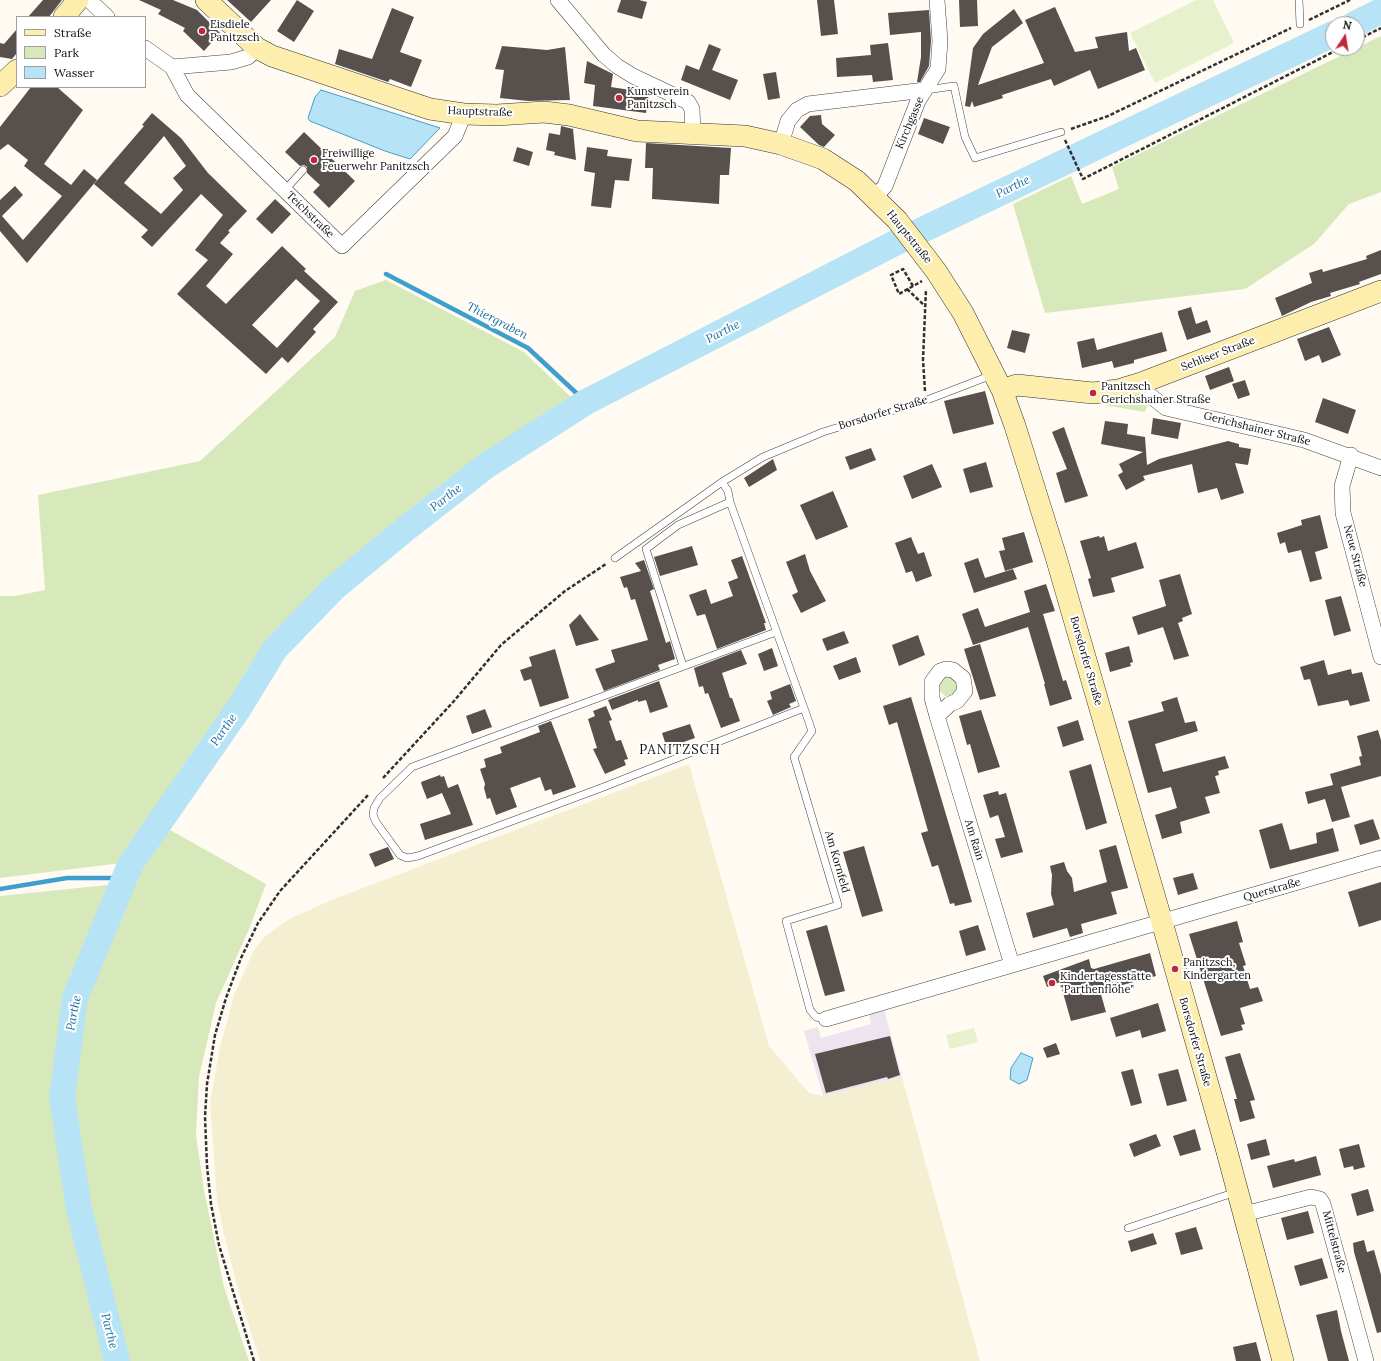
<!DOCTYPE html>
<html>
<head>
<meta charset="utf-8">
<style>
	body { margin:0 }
	#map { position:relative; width:1381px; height:1361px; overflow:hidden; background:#fffbf2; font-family:Lora,serif }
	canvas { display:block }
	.legend { position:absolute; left:16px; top:16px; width:130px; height:72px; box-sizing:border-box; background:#fff; border:1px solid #9f9f9f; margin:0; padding:5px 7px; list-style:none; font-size:12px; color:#0f0f0f }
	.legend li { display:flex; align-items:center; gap:8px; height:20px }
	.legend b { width:20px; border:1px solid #9f9f9f }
	.north { position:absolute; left:1325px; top:16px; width:40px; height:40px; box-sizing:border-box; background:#fff; border:1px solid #9f9f9f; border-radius:50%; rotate:12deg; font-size:11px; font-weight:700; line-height:16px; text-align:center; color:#0f0f0f }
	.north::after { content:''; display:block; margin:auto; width:14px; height:18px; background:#bf283b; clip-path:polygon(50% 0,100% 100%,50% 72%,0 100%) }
</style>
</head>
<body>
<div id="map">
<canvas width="1381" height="1361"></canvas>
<ul class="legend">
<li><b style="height:5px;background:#feeeae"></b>Straße</li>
<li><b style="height:11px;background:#d7e9bb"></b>Park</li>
<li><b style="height:11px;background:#b7e3f6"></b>Wasser</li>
</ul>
<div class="north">N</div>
</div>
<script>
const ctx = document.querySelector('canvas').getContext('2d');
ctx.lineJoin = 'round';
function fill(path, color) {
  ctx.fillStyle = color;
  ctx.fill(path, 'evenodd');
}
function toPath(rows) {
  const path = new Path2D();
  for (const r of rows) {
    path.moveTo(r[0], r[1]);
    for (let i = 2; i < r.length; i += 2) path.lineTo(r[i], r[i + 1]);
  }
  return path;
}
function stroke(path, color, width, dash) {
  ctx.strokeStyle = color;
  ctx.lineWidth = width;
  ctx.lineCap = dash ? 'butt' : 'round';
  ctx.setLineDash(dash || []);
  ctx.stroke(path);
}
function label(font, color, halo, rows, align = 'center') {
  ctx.font = font + ' Lora,serif';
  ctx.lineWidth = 4;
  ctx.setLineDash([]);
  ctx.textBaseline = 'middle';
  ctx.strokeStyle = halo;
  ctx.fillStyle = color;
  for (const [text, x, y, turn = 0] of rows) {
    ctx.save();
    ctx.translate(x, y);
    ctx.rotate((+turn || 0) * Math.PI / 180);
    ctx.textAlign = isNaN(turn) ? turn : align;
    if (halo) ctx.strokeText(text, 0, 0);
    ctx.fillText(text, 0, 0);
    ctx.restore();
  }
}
const industrial = toPath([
	[884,1009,902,1077,823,1096,804,1031,818,1027,821,1038,871,1024,869,1013]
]);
const farmland = toPath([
	[689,764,769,1046,809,1093,823,1096,902,1077,980,1361,260,1361,241,1300,223,1231,217,1200,210,1102,220,1047,234,995,253,952,264,937,291,918,334,899]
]);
const green = toPath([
	[1381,36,1381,192,1349,204,1314,244,1245,289,1045,313,1013,204,1071,176,1082,204,1119,189,1112,167],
	[386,280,524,352,576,402,468,470,336,577,268,646,121,863,0,878,0,596,15,596,45,590,38,495,200,461,335,337,355,291],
	[1134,396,1148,405,1145,412,1104,405,1103,401],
	[949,674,959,680,957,693,950,696,945,696,939,690,939,681],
	[170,830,266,884,249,929,216,1003,199,1077,196,1135,204,1190,224,1287,249,1361,125,1361,81,1178,69,1100,75,1048,87,993,112,920,139,874],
	[108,885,108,895,93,928,74,986,63,1036,55,1112,69,1201,110,1361,0,1361,0,896]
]);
const pitch = toPath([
	[1196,0,1213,0,1234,43,1155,83,1130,33],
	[974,1028,978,1042,950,1049,946,1035]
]);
const water = toPath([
	[321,90,440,128,410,159,385,151,310,121,308,118,315,97,321,90],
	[1021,1053,1033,1058,1027,1080,1019,1084,1010,1079,1011,1068,1021,1053]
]);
const stream = toPath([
	[386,274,528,348,586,402],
	[0,889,67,878,125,878]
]);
const river = toPath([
	[1355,24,1381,11],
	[117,1361,79,1209,62,1098,75,998,130,865,239,708,275,649,334,588,408,527,486,466,586,402,895,243,1333,34]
]);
const building = toPath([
	[43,0,62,0,49,17,28,17],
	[139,0,173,0,197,10,220,33,204,51,183,31,185,28,158,14,161,10],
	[227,0,271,0,251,22],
	[297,0,314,11,294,42,277,31],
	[621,0,639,0,647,2,642,19,617,12],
	[817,0,834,0,838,34,821,36],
	[959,0,977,0,978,26,960,27],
	[1055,7,1075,52,1098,48,1095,37,1127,32,1129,51,1136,48,1145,70,1098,89,1090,70,1054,86,1051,79,1002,95,1003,98,974,107,972,101,970,107,965,106,973,48,983,34,1014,9,1023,23,992,47,978,85,1044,63,1025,20],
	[392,8,414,17,400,52,422,60,411,87,390,79,388,82,335,64,339,49,372,59],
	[929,10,931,41,929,66,920,82,917,82,921,57,921,32,890,35,888,13],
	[17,29,17,53,12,59,0,57,0,43,4,44],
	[888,43,893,80,873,82,872,75,837,77,836,58,871,55,870,45],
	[709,44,721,49,712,70,738,80,730,100,681,80,686,65,699,70],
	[502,46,547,50,565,47,570,100,528,101,500,98,504,70,495,69],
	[587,61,613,74,611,87,649,93,646,113,593,106,595,85,584,83],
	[776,72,780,98,768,100,763,74],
	[31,87,57,87,83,110,44,164,71,185,84,169,97,180,27,263,0,231,0,200,15,186,23,195,2,216,23,240,62,196,24,166,28,160,8,144,0,150,0,127],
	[152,113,181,138,208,173,247,211,228,231,230,232,220,243,233,254,206,286,226,304,282,246,306,269,304,271,338,302,313,329,316,332,288,363,282,357,266,374,177,294,208,260,195,250,223,215,201,194,152,247,141,237,148,230,94,184,144,126,142,125],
	[164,136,186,166,173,178,183,190,161,214,124,183],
	[296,279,320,301,277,348,252,325],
	[821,115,822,124,835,135,824,147,819,145,800,127,810,116],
	[924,118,950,127,943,144,918,134],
	[561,126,573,129,576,160,554,155,555,152,546,150,549,133,560,135],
	[304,132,355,181,329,208,313,192,320,185,307,173,307,167,304,165,300,166,285,152],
	[646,143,731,148,729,175,720,175,719,204,652,199,653,168,645,168],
	[517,147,533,152,529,166,513,161],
	[587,147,608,150,607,156,632,159,629,181,615,180,611,208,591,206,595,173,584,171],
	[275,199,291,214,272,234,256,219],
	[1381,250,1381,274,1359,282,1360,284,1330,293,1331,296,1311,302,1282,316,1275,298,1312,283,1309,273,1322,269,1323,272,1367,259,1366,256],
	[1191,307,1196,324,1207,320,1211,332,1187,340,1178,314,1178,311],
	[1329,327,1341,355,1322,363,1319,355,1305,361,1297,339],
	[1012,330,1030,334,1025,353,1007,348],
	[1162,332,1167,351,1134,360,1134,363,1114,368,1112,361,1082,368,1077,342,1094,338,1097,350],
	[1229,367,1234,381,1210,390,1205,376],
	[1245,380,1250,395,1238,399,1232,384],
	[985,391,994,424,953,434,944,401],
	[1323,398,1356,410,1348,434,1315,422],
	[1153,418,1181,423,1178,439,1151,434],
	[1105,421,1128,424,1127,434,1145,437,1147,465,1159,459,1228,441,1239,444,1239,447,1251,449,1248,465,1235,463,1244,493,1221,500,1217,488,1198,493,1192,464,1143,476,1145,480,1126,490,1118,475,1123,472,1119,464,1143,452,1101,444],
	[1064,427,1088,496,1065,503,1056,473,1067,469,1052,432],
	[871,448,876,460,850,470,845,457],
	[773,459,777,470,749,487,744,478],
	[986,462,993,487,970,493,963,469],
	[932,464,942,487,912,499,903,476],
	[833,491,848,527,816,540,800,505],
	[1320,515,1328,548,1315,552,1322,579,1310,582,1301,550,1288,553,1285,542,1280,544,1277,533,1302,525,1301,520],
	[1024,532,1033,562,1005,571,999,551,1005,550,1002,538],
	[1099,536,1100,538,1104,536,1108,551,1136,542,1144,568,1111,578,1115,592,1093,597,1088,579,1091,578,1080,541],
	[911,537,918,554,924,552,932,576,916,582,912,571,906,573,895,543],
	[692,546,698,565,660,576,654,557],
	[805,554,810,571,826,601,801,613,792,595,798,592,786,562],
	[742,556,766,623,764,623,766,630,717,649,705,614,697,616,689,595,706,589,711,604,733,596,728,582,738,578,731,560],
	[978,558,985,578,1013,569,1017,579,974,593,964,563],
	[644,560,654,589,650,591,666,643,670,641,675,659,658,665,660,670,604,691,595,669,615,662,611,650,648,640,635,599,631,600,627,587,624,588,620,577,641,571,635,563],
	[1180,574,1192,614,1182,618,1183,621,1178,623,1189,656,1174,660,1163,627,1138,635,1132,617,1166,606,1159,580],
	[1046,584,1055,611,1043,614,1063,681,1066,680,1072,699,1050,706,1044,684,1045,684,1028,627,973,645,962,614,978,608,985,627,1030,612,1024,591],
	[1341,596,1351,631,1334,636,1325,600],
	[580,614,599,640,576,646,569,625],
	[844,631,849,643,827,651,822,639],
	[918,635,925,655,899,666,892,645],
	[980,644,996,696,980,700,964,649],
	[1129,646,1133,662,1130,663,1131,666,1110,672,1105,653],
	[772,648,778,666,764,671,758,654],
	[555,649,569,698,540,707,531,679,524,681,520,670,532,666,529,657],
	[741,650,747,664,722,673,730,698,732,698,740,721,721,728,708,693,705,694,703,686,699,687,694,668],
	[856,657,861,672,839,680,833,666],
	[1324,660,1328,675,1351,669,1352,674,1362,672,1370,701,1350,706,1348,700,1318,706,1310,679,1304,680,1300,667],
	[659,681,668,707,650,713,646,700,638,702,638,700,612,710,608,700],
	[790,684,796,701,789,704,791,707,773,715,767,701,772,699,770,692],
	[911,697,972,902,955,906,954,903,950,904,938,865,932,867,921,833,928,831,897,722,889,725,883,706],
	[1177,697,1185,723,1195,721,1198,731,1155,744,1163,772,1225,756,1229,768,1218,771,1219,775,1215,776,1220,793,1205,797,1210,813,1180,822,1182,833,1162,839,1155,815,1177,808,1171,787,1148,793,1128,721,1164,711,1161,702],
	[606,706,612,720,609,721,616,741,621,740,628,759,624,760,626,765,605,774,593,749,597,748,588,719,595,716,593,711],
	[485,709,492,727,472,734,466,716],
	[981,710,1000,767,978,773,970,744,967,745,959,716],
	[1078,720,1084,740,1063,747,1057,727],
	[551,721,576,787,553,795,551,789,545,791,540,777,510,788,517,807,496,815,490,798,487,799,484,788,485,784,480,769,486,767,484,759,502,753,500,747,540,732,538,726],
	[690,724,695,738,667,748,662,733],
	[1378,730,1381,740,1381,776,1341,787,1350,817,1332,822,1325,799,1308,804,1305,792,1333,785,1330,774,1361,765,1359,757,1362,756,1357,736],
	[1091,764,1107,823,1086,830,1069,771],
	[440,775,441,777,444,776,448,788,458,784,473,825,425,840,420,824,451,814,442,793,427,799,422,786,421,782],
	[998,791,999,795,1006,793,1023,852,1001,858,995,839,1005,837,998,815,990,818,983,795],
	[1373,819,1380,839,1360,845,1354,825],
	[1282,823,1290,850,1317,843,1316,833,1333,828,1339,851,1270,869,1259,830],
	[1116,845,1128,888,1111,892,1117,914,1081,924,1083,933,1070,937,1067,928,1033,938,1026,913,1054,905,1051,894,1052,875,1050,866,1064,862,1067,871,1072,878,1074,892,1107,882,1099,850],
	[864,846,883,911,862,917,843,852],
	[388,847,394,859,375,867,369,854],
	[1193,873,1198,889,1178,895,1173,878],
	[1381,882,1381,920,1359,927,1348,892],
	[1237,921,1243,942,1239,943,1246,965,1243,966,1250,989,1258,987,1263,1001,1240,1008,1245,1024,1241,1025,1243,1030,1221,1036,1189,934],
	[827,925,845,991,825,996,806,931],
	[978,925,986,950,966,956,959,931],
	[1150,953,1156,976,1100,991,1106,1012,1071,1021,1060,982,1047,987,1043,976,1089,959,1091,968,1094,969],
	[1158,1003,1166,1031,1142,1038,1140,1030,1116,1037,1110,1018],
	[890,1036,900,1075,888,1079,887,1077,826,1093,815,1054],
	[1056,1043,1060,1054,1047,1058,1043,1048],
	[1240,1053,1255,1100,1250,1101,1255,1118,1240,1122,1234,1099,1237,1099,1225,1057],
	[1133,1069,1142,1103,1131,1106,1121,1072],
	[1178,1069,1187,1101,1167,1106,1158,1074],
	[1195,1129,1201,1150,1180,1156,1173,1136],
	[1156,1134,1161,1146,1134,1157,1129,1144],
	[1266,1139,1270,1155,1251,1160,1247,1144],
	[1359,1144,1365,1167,1354,1170,1353,1166,1344,1168,1339,1149],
	[1316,1156,1321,1175,1273,1188,1267,1166,1294,1159,1295,1162],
	[1368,1189,1374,1211,1357,1216,1351,1194],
	[1308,1211,1314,1233,1287,1240,1281,1218],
	[1196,1227,1203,1249,1181,1255,1175,1233],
	[1153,1233,1157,1244,1131,1252,1128,1241],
	[1364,1240,1367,1252,1374,1250,1381,1275,1381,1332,1377,1333,1354,1252,1353,1243],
	[1322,1258,1328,1278,1300,1286,1294,1266],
	[1337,1310,1341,1331,1349,1361,1328,1361,1316,1315],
	[1256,1342,1261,1361,1236,1361,1233,1347]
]);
const path = toPath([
	[1309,20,1350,0],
	[1357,40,1381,28],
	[1071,129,1108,116,1291,28],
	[1065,140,1083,179,1341,48],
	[913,286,903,269,891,275,899,294,922,281],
	[907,289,925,306],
	[925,391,923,360,926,289],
	[383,778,454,701,501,645,565,591,606,564],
	[254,1361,219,1245,211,1204,207,1166,205,1117,207,1084,215,1035,226,998,241,958,258,923,280,891,369,794]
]);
const lane = toPath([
	[1299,0,1300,24],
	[926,90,954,86,965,137,975,158,1061,132],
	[285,190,303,170],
	[722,482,728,491,730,502,804,708,601,788,418,856,407,858,400,855,376,822,373,815,374,808,380,798,412,767,776,632],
	[615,558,722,482,763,457,823,432,927,400,992,375],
	[683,666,646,549,678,525,730,502],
	[804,708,812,731,794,757,838,905,786,921,810,1010,816,1017,826,1019],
	[1128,1228,1236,1192]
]);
const street = toPath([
	[89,0,107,17],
	[558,0,604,55,617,66,633,76,688,102,692,109,693,133],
	[145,48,172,67,231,62,248,57,257,48],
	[172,67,187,95,342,246,455,136,464,114],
	[781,144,788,121,797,110,808,104,925,90],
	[875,197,885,186,918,101,938,69,940,41,937,0],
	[1141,383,1148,394,1166,408,1304,440,1381,468],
	[1351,455,1342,486,1343,513,1381,657],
	[946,669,953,670,963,678,965,691,957,701,950,704,937,716,932,698,932,682,940,671,946,669],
	[937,716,1012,965],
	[826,1019,1381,858],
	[1244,1214,1311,1197,1320,1199,1323,1204,1366,1361]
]);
const secondary = toPath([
	[206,0,257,48,272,56,430,109,464,114,497,115,544,112,569,115,637,131,745,136,781,144,823,159,857,181,897,220,936,271,963,313,1002,390,1015,426,1056,557,1162,922,1226,1148,1283,1361],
	[64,17,78,0],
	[0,86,17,70],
	[1002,390,1017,385,1093,393,1118,390,1141,383,1381,291]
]);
const markers = [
	[202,31,4,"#bf283b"],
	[619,98,4,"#bf283b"],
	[314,160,4,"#bf283b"],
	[1093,393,4,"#bf283b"],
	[1175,969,4,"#bf283b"],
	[1052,983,4,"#bf283b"]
];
const poiNames = [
	["Eisdiele",210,25],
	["Panitzsch",210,38],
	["Kunstverein",627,92],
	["Panitzsch",627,105],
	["Freiwillige",322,154],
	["Feuerwehr Panitzsch",322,167],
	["Panitzsch",1101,387],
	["Gerichshainer Straße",1101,400],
	["Panitzsch,",1183,963],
	["Kindergarten",1183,976],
	["Kindertagesstätte",1060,977],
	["\"Parthenflöhe\"",1060,990]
];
const streetNames = [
	["Hauptstraße",480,112,2],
	["Kirchgasse",910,123,-67],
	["Teichstraße",310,215,44],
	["Hauptstraße",909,237,51],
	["Sehliser Straße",1218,354,-21],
	["Borsdorfer Straße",883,413,-17],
	["Gerichshainer Straße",1257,429,14],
	["Neue Straße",1355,556,75],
	["Borsdorfer Straße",1086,661,74],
	["Am Rain",974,840,73],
	["Am Kornfeld",837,862,74],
	["Querstraße",1272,890,-16],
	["Borsdorfer Straße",1195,1042,74],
	["Mittelstraße",1334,1242,75]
];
const waterNames = [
	["Parthe",1013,187,-26],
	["Thiergraben",497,321,27],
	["Parthe",723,332,-27],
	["Parthe",446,498,-38],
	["Parthe",224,730,-55],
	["Parthe",74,1013,-79],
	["Parthe",109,1331,76]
];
const quarterNames = [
	["PANITZSCH",680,750]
];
fill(industrial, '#ece4ee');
fill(farmland, '#f5efd2');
fill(green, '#d7e9bb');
fill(pitch, '#e7f1cd');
fill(water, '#b7e3f6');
stroke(water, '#3f9fcc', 1);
stroke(stream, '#3f9fcc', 4.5);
stroke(river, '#b7e3f6', 26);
fill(building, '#58504c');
stroke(lane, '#424242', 8);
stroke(street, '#424242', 16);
stroke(secondary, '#313131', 22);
stroke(path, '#313131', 2.5, [4, 2]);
stroke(lane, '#fff', 7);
stroke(street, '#fff', 15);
stroke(secondary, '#feeeae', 21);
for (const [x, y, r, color] of markers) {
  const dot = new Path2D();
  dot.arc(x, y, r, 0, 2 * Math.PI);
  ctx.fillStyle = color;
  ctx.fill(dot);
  stroke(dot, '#fff', 1.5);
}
label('11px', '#0f0f0f', '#fff', poiNames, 'left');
label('11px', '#0f0f0f', '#fff', streetNames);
label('italic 12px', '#1970a1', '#fff', waterNames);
ctx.letterSpacing = '1px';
label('13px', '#0f0f0f', '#fff', quarterNames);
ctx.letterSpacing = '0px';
</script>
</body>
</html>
